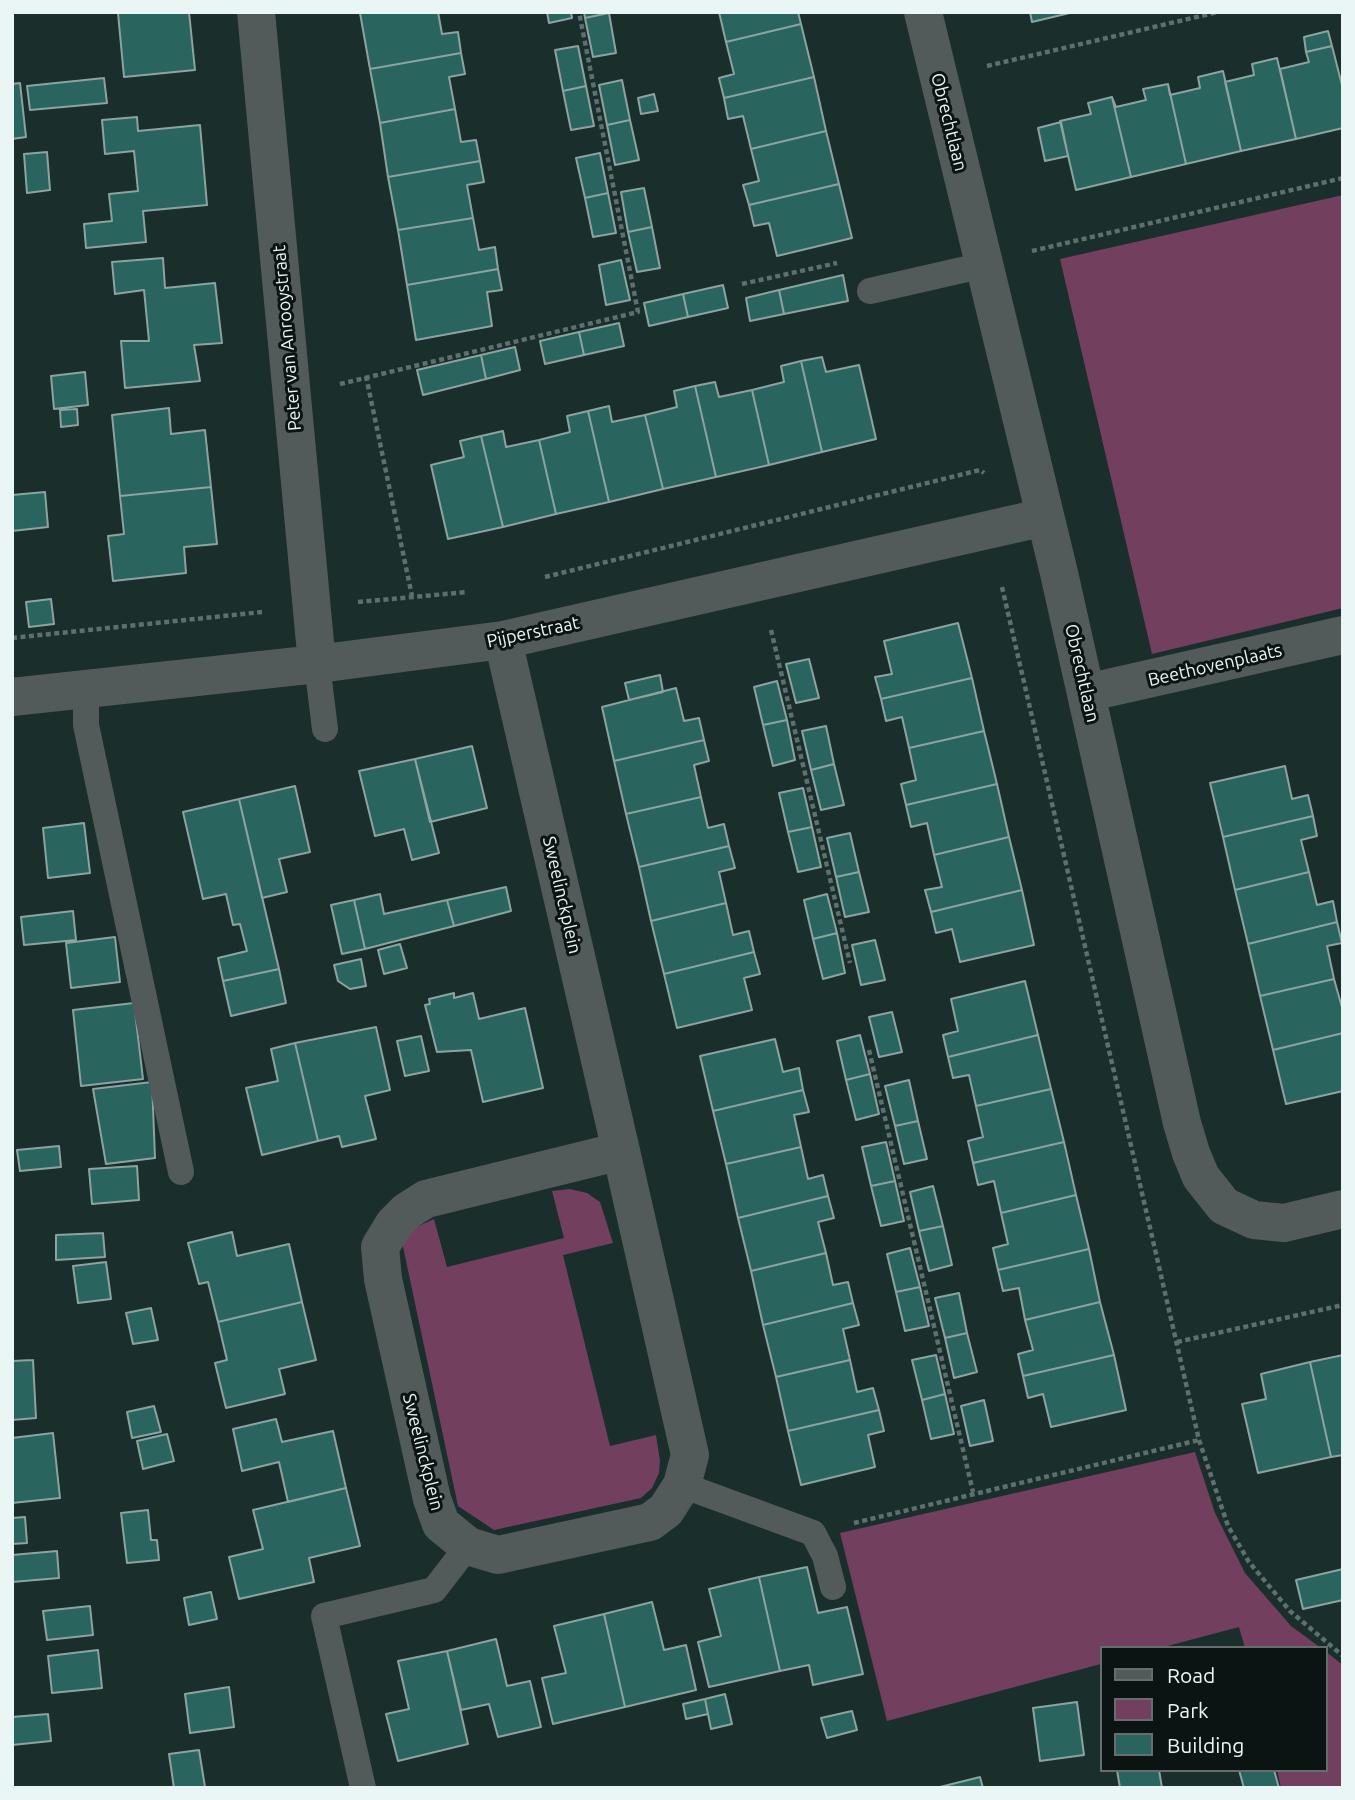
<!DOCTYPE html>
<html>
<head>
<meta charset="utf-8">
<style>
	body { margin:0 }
	#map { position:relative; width:1355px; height:1800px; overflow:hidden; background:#1a2e2c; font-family:Ubuntu,sans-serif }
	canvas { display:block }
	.frame { position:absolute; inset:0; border:14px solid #eaf6f5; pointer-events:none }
	.legend { position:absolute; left:1100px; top:1646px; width:228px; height:126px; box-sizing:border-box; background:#0c1413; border:2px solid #656e6d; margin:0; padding:9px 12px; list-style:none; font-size:21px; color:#eaf6f5 }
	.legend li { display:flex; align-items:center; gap:14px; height:35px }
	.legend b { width:35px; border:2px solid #656e6d }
</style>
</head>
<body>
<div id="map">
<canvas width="1355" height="1800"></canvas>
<div class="frame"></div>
<ul class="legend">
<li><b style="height:9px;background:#525b5a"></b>Road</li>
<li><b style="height:19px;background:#723f5e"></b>Park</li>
<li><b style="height:19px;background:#29645f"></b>Building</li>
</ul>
</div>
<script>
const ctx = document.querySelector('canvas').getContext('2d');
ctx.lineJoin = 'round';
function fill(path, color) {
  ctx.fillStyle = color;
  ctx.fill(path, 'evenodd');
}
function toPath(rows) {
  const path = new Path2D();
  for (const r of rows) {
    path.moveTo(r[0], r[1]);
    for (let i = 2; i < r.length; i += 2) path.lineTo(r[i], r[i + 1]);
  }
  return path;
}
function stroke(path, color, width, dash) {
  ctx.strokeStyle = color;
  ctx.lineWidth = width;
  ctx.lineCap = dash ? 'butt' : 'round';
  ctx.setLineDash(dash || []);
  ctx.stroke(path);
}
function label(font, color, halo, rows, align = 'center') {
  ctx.font = font + ' Ubuntu,sans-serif';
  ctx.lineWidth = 6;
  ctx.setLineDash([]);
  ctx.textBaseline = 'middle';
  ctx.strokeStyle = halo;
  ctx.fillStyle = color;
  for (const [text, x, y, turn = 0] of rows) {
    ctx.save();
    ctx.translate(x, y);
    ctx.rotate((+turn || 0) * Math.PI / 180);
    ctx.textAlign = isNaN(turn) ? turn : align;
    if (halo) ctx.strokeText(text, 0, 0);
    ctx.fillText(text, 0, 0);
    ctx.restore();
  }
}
const green = toPath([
	[1343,195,1343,608,1152,654,1060,259],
	[570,1189,587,1193,600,1202,613,1243,563,1255,610,1446,656,1435,660,1461,659,1473,652,1488,641,1498,494,1530,458,1506,402,1242,410,1230,434,1219,447,1267,564,1238,552,1191],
	[1195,1452,1215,1513,1245,1573,1291,1626,1321,1648,1245,1648,1239,1627,1160,1648,1101,1648,1101,1664,887,1721,840,1533],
	[1325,1651,1343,1665,1343,1788,1281,1788,1277,1770,1325,1770]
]);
const building = toPath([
	[189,12,195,70,124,77,118,13,189,12],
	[438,12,442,34,458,32,461,53,370,69,360,13,438,12],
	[547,12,571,12,572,18,549,23,547,12],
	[584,12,609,12,609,13,585,18,584,12],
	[719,12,798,12,801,24,726,42,719,12],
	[1030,12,1074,12,1032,22,1030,12],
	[609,13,616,53,593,57,585,18,609,13],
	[801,24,814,77,724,98,719,78,734,74,726,42,801,24],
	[1328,31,1332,46,1306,52,1304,37,1328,31],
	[578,46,586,86,563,91,555,50,578,46],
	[1332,46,1343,89,1343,128,1296,139,1280,69,1309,62,1306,52,1332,46],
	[461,53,465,74,449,77,455,109,380,123,370,69,461,53],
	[1277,58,1296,139,1241,151,1225,82,1254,75,1252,64,1277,58],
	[1223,71,1241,151,1186,164,1168,84,1170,95,1200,88,1198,77,1223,71],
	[814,77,826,131,751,149,743,116,728,119,724,98,814,77],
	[104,78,107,103,30,110,27,86,104,78],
	[622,80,630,120,607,125,599,85,622,80],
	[20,83,26,137,12,139,12,84,20,83],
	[1168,84,1186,164,1131,177,1112,97,1116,107,1146,100,1143,89,1168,84],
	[586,86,594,126,571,130,563,91,586,86],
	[654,94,658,111,641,114,638,98,654,94],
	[1112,97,1131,177,1076,190,1060,121,1091,114,1088,103,1112,97],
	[455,109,461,142,476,140,480,161,388,177,380,123,455,109],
	[137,117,138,131,200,125,207,205,143,211,146,242,86,248,84,224,112,221,109,194,138,191,134,151,105,154,102,120,137,117],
	[630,120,639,160,615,165,607,125,630,120],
	[1061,122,1068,156,1045,161,1038,128,1061,122],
	[826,131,839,184,749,205,743,185,759,181,751,149,826,131],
	[47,152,50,190,27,193,24,154,47,152],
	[600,153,608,193,585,198,576,158,600,153],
	[480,161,484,182,467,185,473,218,398,230,388,177,480,161],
	[839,184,852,238,777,256,769,223,754,226,749,205,839,184],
	[644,188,652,227,628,232,621,192,644,188],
	[608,193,616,233,593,237,585,198,608,193],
	[473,218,479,250,495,247,498,269,407,285,398,230,473,218],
	[652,227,660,268,637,272,628,232,652,227],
	[163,258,165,288,215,283,222,343,194,345,200,381,125,388,121,341,149,341,144,290,115,294,112,262,163,258],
	[621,260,630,300,606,305,599,265,621,260],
	[498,269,502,290,487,292,492,326,416,340,407,285,498,269],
	[843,275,848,301,784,314,779,290,843,275],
	[723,285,728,308,688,317,683,294,723,285],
	[779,290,784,314,750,321,746,298,779,290],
	[683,294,688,317,649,326,644,303,683,294],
	[619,323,624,346,584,355,579,332,619,323],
	[579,332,584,355,545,364,540,341,579,332],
	[515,347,520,370,486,379,481,355,515,347],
	[481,355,486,379,423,395,417,370,481,355],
	[822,357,826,372,859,365,876,439,822,452,801,361,822,357],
	[801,361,822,452,769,465,752,390,784,382,781,366,801,361],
	[85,372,88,405,54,409,51,376,85,372],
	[715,382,719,397,752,390,769,465,716,477,695,386,715,382],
	[695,386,716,477,663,489,645,415,677,407,674,391,695,386],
	[609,406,612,422,645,415,663,489,609,502,588,411,609,406],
	[169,408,171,434,205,430,211,487,120,496,112,415,169,408],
	[77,409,78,425,61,427,60,410,77,409],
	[588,411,609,502,556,514,539,440,570,432,567,416,588,411],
	[503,431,506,447,539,440,556,514,503,527,481,436,503,431],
	[481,436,503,527,448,539,431,465,464,457,460,441,481,436],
	[211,487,217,544,184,547,186,573,113,581,108,536,124,534,120,496,211,487],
	[45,492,48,527,12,531,12,495,45,492],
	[51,599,54,624,29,627,26,602,51,599],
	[958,623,972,678,881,699,875,677,892,674,884,641,958,623],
	[809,659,819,698,796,703,786,664,809,659],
	[660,675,663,692,629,700,625,683,660,675],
	[972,678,984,731,909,748,902,717,886,721,881,699,972,678],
	[777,681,787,720,763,725,754,687,777,681],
	[676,688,684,721,699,718,704,740,614,761,602,707,676,688],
	[787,720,795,760,773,766,763,725,787,720],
	[826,726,834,764,811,770,802,731,826,726],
	[984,731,997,784,906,805,901,784,916,780,909,748,984,731],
	[704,740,709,761,694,765,701,797,626,814,614,761,704,740],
	[472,746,487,808,430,822,415,759,472,746],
	[415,759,439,853,412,860,404,829,375,836,359,771,415,759],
	[834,764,844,805,821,810,811,770,834,764],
	[1285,766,1292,799,1308,795,1313,816,1223,837,1210,783,1285,766],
	[997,784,1009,837,934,855,927,823,911,827,906,805,997,784],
	[295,786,310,852,279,859,287,892,262,898,239,799,295,786],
	[803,788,812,827,788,832,779,793,803,788],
	[701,797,708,828,724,824,729,846,639,867,626,814,701,797],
	[239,799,279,969,223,981,218,958,247,951,240,924,233,925,226,894,203,899,183,812,239,799],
	[1313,816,1317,836,1301,840,1309,872,1235,890,1223,837,1313,816],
	[84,823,90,873,48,878,43,828,84,823],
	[812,827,821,867,798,872,788,832,812,827],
	[850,833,859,872,836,877,827,838,850,833],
	[1009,837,1022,890,931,912,925,890,942,887,934,855,1009,837],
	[729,846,735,868,719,872,726,903,651,921,639,867,729,846],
	[859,872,869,912,845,917,836,877,859,872],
	[1309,872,1317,905,1333,901,1337,922,1248,944,1235,890,1309,872],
	[506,887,511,911,454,926,447,900,506,887],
	[1022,890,1034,945,960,962,952,929,936,933,931,912,1022,890],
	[380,894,384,914,447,900,454,926,365,949,354,900,380,894],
	[827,894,837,933,813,939,804,900,827,894],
	[354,900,365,949,342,954,331,905,354,900],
	[726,903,733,935,749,931,754,952,664,974,651,921,726,903],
	[73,911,76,940,24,945,21,917,73,911],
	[1337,922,1342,943,1327,946,1334,979,1260,996,1248,944,1337,922],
	[837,933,845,973,823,979,813,939,837,933],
	[115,937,120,982,71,988,66,943,115,937],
	[875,940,885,980,861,985,852,945,875,940],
	[400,944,407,968,384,974,378,950,400,944],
	[754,952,760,974,744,978,752,1010,677,1028,664,974,754,952],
	[361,959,366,986,350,989,338,981,334,965,361,959],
	[279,969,286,1003,231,1016,223,981,279,969],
	[1334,979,1343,1011,1343,1033,1273,1050,1260,996,1334,979],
	[1025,981,1038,1035,948,1057,943,1035,958,1031,951,999,1025,981],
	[454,993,454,998,473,993,479,1019,525,1008,543,1088,483,1102,471,1050,437,1052,425,1005,430,1004,429,999,454,993],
	[134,1003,143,1079,81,1086,73,1010,134,1003],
	[892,1012,902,1052,879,1057,869,1017,892,1012],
	[376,1027,390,1090,365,1096,376,1139,342,1147,339,1136,318,1141,295,1043,376,1027],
	[1343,1033,1343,1091,1286,1104,1273,1050,1343,1033],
	[860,1035,870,1074,846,1080,837,1041,860,1035],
	[1038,1035,1051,1089,976,1106,969,1075,953,1078,948,1057,1038,1035],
	[421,1036,429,1071,405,1076,397,1041,421,1036],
	[775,1039,783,1072,799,1068,803,1090,713,1111,700,1056,775,1039],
	[295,1043,318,1141,262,1155,246,1088,278,1081,271,1049,295,1043],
	[870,1074,879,1114,856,1120,846,1080,870,1074],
	[909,1080,918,1121,895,1126,885,1086,909,1080],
	[152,1082,155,1158,106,1164,93,1089,152,1082],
	[1051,1089,1064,1142,973,1163,968,1141,983,1137,976,1106,1051,1089],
	[803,1090,809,1112,794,1115,801,1147,726,1164,713,1111,803,1090],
	[918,1121,927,1159,904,1164,895,1126,918,1121],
	[886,1142,895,1181,871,1186,862,1147,886,1142],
	[1064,1142,1076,1195,1001,1213,994,1181,978,1185,973,1163,1064,1142],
	[59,1146,61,1167,20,1171,17,1150,59,1146],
	[801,1147,808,1179,823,1175,828,1196,738,1218,726,1164,801,1147],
	[137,1166,139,1200,92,1204,89,1169,137,1166],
	[895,1181,904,1221,881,1226,871,1186,895,1181],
	[933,1186,943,1226,919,1231,910,1192,933,1186],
	[1076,1195,1089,1249,998,1270,993,1248,1008,1244,1001,1213,1076,1195],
	[828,1196,834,1218,818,1222,826,1253,751,1271,738,1218,828,1196],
	[943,1226,952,1265,929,1271,919,1231,943,1226],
	[232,1232,237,1256,289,1244,302,1302,218,1322,208,1282,199,1284,188,1243,232,1232],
	[103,1233,105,1257,56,1260,56,1235,103,1233],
	[910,1248,920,1287,896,1292,887,1254,910,1248],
	[1089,1249,1100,1302,1025,1320,1019,1288,1003,1291,998,1270,1089,1249],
	[826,1253,833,1285,848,1282,853,1303,763,1325,751,1271,826,1253],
	[106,1262,111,1299,78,1303,73,1266,106,1262],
	[920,1287,929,1326,905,1331,896,1292,920,1287],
	[959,1293,967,1333,945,1338,935,1298,959,1293],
	[302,1302,316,1360,279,1369,285,1394,226,1408,215,1363,227,1360,218,1322,302,1302],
	[1100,1302,1114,1355,1023,1376,1018,1354,1033,1350,1025,1320,1100,1302],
	[853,1303,859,1325,843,1329,850,1360,776,1377,763,1325,853,1303],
	[151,1308,158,1340,133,1344,126,1313,151,1308],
	[967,1333,977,1372,954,1378,945,1338,967,1333],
	[936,1355,945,1394,922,1400,912,1360,936,1355],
	[1114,1355,1126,1410,1051,1427,1043,1394,1028,1398,1023,1376,1114,1355],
	[1343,1355,1343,1455,1331,1457,1310,1362,1343,1355],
	[33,1360,36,1418,12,1420,12,1361,33,1360],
	[850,1360,857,1392,873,1388,879,1410,788,1431,776,1377,850,1360],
	[1310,1362,1331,1457,1258,1473,1242,1404,1266,1399,1261,1374,1310,1362],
	[945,1394,954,1434,931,1439,922,1400,945,1394],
	[984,1400,993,1441,970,1446,961,1406,984,1400],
	[154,1406,161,1432,132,1438,127,1412,154,1406],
	[879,1410,884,1431,868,1435,875,1467,801,1485,788,1431,879,1410],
	[276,1419,282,1442,333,1431,346,1488,288,1502,279,1462,242,1471,233,1429,276,1419],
	[53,1433,60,1498,12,1503,12,1438,53,1433],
	[167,1434,174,1461,143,1469,137,1441,167,1434],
	[346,1488,360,1546,309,1558,314,1582,239,1599,229,1557,263,1549,253,1510,346,1488],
	[148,1510,151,1540,157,1540,159,1560,127,1563,121,1513,148,1510],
	[25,1517,27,1543,12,1544,12,1518,25,1517],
	[57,1551,59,1578,12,1582,12,1555,57,1551],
	[807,1567,818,1613,847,1607,863,1674,813,1685,809,1665,780,1671,759,1577,807,1567],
	[1343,1569,1343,1600,1303,1609,1296,1580,1343,1569],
	[759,1577,780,1671,709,1687,698,1642,721,1636,709,1589,759,1577],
	[211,1592,217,1619,189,1625,184,1598,211,1592],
	[652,1602,664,1650,686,1645,696,1690,625,1707,604,1614,652,1602],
	[90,1606,93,1635,47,1640,43,1611,90,1606],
	[604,1614,625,1707,553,1724,542,1678,566,1673,554,1626,604,1614],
	[496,1639,507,1686,530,1681,541,1727,498,1737,489,1704,461,1710,447,1651,496,1639],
	[98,1650,102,1688,52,1693,48,1656,98,1650],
	[447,1651,468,1744,398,1761,386,1714,409,1709,398,1661,447,1651],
	[229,1687,234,1727,190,1733,185,1694,229,1687],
	[725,1694,732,1724,711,1729,705,1699,725,1694],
	[705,1699,708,1714,686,1719,683,1704,705,1699],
	[1077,1702,1084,1755,1040,1761,1033,1708,1077,1702],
	[852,1711,857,1730,827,1738,821,1718,852,1711],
	[48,1714,51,1741,12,1745,12,1717,48,1714],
	[199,1750,205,1787,174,1788,169,1754,199,1750],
	[1117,1770,1159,1770,1162,1788,1120,1788,1117,1770],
	[1239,1770,1274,1770,1279,1788,1244,1788,1239,1770],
	[980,1777,983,1788,936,1788,980,1777]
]);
const path = toPath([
	[987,66,1218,12],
	[1032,251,1343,178],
	[742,284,837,263],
	[366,376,412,596],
	[340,384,638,312,579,12],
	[545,577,980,470,984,473],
	[1002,587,1199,1440,1228,1526,1249,1562,1290,1611,1343,1656],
	[358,602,468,592],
	[771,630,850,963],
	[12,638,262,612],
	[869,1050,973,1492],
	[1177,1342,1343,1305],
	[854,1523,1199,1440]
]);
const lane = toPath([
	[870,291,984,265],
	[317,664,325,729],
	[86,689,86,725,181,1172],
	[682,1485,813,1533,825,1556,833,1587],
	[363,1788,324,1616,434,1590,468,1546]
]);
const street = toPath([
	[256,12,317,664],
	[923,12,1059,573,1182,1123,1191,1153,1201,1177,1224,1206,1254,1220,1284,1223,1343,1209],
	[503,640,621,1151,690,1455,682,1485,666,1510,650,1522,498,1555,468,1546,441,1524,432,1499,383,1279,380,1247,394,1224,407,1211,426,1199,621,1151],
	[1086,693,1343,635],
	[12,697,317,664,503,640,1045,517]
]);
const streetNames = [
	["Obrechtlaan",949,122,76],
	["Peter van Anrooystraat",287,338,-95],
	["Pijperstraat",533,632,-12],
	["Beethovenplaats",1215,665,-13],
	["Obrechtlaan",1082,673,77],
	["Sweelinckplein",562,895,77],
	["Sweelinckplein",423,1452,76]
];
fill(green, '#723f5e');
fill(building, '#29645f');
stroke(building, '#8ca3a0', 2);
stroke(path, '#5e706e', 4.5, [5, 3.5]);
stroke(lane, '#525b5a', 26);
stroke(street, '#525b5a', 38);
label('18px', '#eaf6f5', '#0c1413', streetNames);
</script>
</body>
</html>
